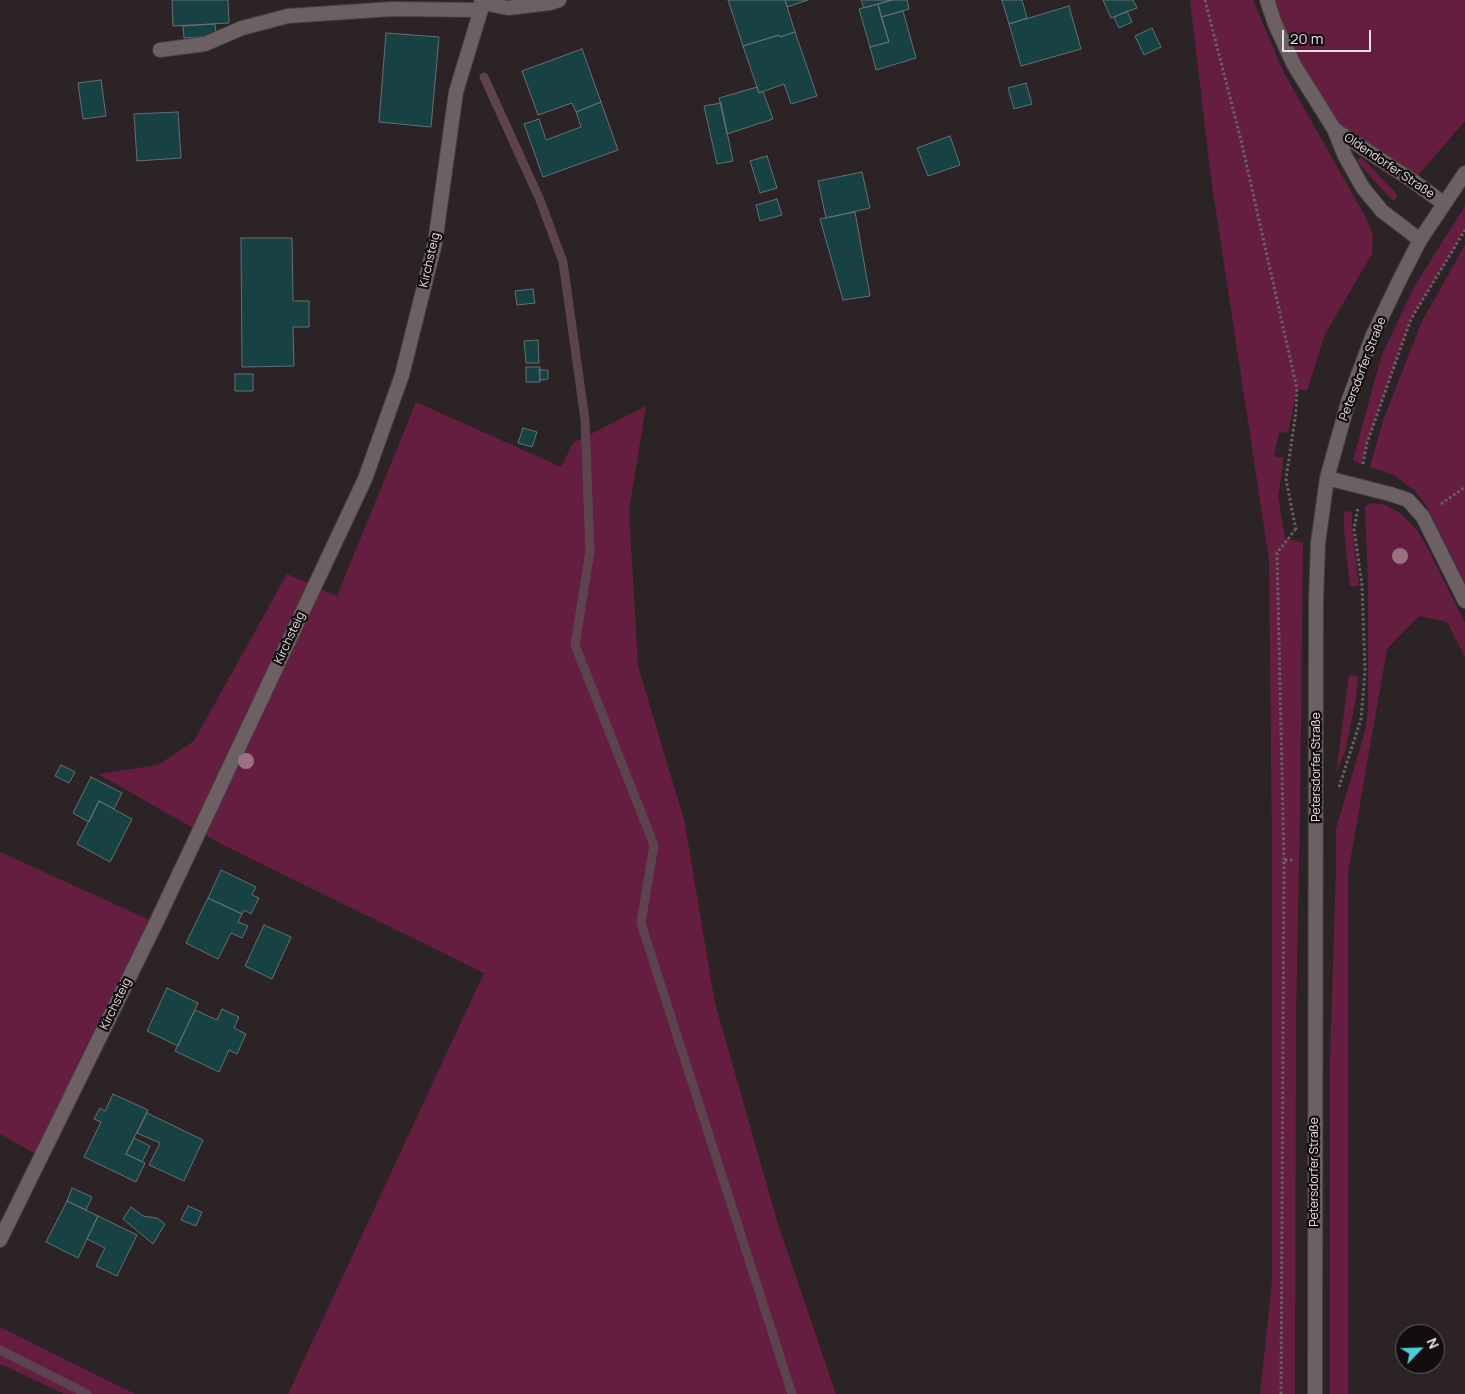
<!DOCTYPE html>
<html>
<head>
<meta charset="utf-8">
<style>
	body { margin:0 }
	#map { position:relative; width:1465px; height:1394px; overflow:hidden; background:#2c2326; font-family:Manrope,sans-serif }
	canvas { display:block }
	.north { position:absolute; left:1395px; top:1324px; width:50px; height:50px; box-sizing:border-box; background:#120d0f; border:1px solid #676163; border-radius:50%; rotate:66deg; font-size:14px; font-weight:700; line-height:20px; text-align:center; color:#e7e0e2 }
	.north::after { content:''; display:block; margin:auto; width:18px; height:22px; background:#51ccd4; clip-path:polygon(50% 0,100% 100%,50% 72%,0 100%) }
	.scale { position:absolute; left:1282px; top:30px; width:89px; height:22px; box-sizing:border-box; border:2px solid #e7e0e2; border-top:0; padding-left:6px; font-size:15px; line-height:18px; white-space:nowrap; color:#e7e0e2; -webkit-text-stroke:4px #120d0f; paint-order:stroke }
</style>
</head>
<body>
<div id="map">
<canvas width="1465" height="1394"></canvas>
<div class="north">N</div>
<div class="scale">20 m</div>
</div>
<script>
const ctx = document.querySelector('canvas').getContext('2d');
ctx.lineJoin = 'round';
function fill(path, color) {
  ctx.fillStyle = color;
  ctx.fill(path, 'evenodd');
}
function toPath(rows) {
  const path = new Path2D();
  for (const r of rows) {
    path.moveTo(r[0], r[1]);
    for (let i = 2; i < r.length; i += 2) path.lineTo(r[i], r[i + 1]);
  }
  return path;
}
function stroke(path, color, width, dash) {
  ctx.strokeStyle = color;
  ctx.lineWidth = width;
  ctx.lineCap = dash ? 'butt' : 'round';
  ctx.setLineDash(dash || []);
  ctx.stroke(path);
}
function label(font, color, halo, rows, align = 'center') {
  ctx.font = font + ' Manrope,sans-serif';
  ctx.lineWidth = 4.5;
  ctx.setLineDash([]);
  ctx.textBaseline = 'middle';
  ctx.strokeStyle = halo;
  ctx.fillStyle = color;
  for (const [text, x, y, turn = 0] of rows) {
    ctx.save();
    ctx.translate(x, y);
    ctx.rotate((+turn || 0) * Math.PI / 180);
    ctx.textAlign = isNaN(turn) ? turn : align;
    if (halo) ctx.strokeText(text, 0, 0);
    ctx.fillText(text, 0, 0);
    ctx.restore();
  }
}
const green = toPath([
	[1190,0,1253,0,1283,71,1365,216,1373,235,1372,254,1325,334,1307,391,1297,389,1288,433,1279,432,1274,456,1284,458,1278,496,1285,538,1303,543,1300,809,1296,1019,1295,1394,1260,1394,1272,1281,1272,847,1269,560,1211,178],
	[1267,0,1465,0,1465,121,1413,181,1334,129],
	[1361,157,1396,193,1397,197,1395,200,1392,200,1359,164,1357,160],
	[1465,206,1465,230,1411,319,1367,443,1362,465,1353,460,1381,357,1414,287],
	[1465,245,1465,583,1427,507,1416,492,1394,475,1370,467,1383,421,1421,323],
	[416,402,561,467,573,443,646,406,629,510,638,666,685,823,715,1003,778,1224,836,1394,288,1394,484,973,223,845,98,774,158,765,194,741,287,574,337,596],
	[1372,503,1386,505,1401,514,1416,529,1425,543,1465,623,1465,657,1447,622,1419,616,1387,649,1348,873,1348,1394,1330,1394,1330,1062,1336,866,1336,829,1365,731,1368,712,1368,583,1365,506],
	[1352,511,1352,526,1359,586,1350,586,1347,560,1344,528,1344,512],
	[1349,675,1358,676,1356,699,1345,752,1336,773],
	[0,852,156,923,41,1157,0,1134],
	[0,1327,135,1394,64,1394,3,1365,0,1365]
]);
const stream = toPath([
	[484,77,540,200,563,262,585,420,590,551,575,645,654,845,641,923,792,1394],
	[0,1350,87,1394]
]);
const building = toPath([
	[172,0,228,0,229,23,173,26,172,0],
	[728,0,785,0,795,32,780,37,779,35,743,46,728,0],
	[785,0,808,0,787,7,785,0],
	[861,0,892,0,864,8,861,0],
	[892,0,907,0,909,9,881,17,878,4,892,0],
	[1002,0,1022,0,1027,18,1009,24,1002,0],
	[1103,0,1133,0,1137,8,1111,18,1103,0],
	[878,4,889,42,870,47,859,9,878,4],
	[1069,6,1081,49,1021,66,1009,24,1069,6],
	[903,11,916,58,876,70,870,47,889,42,881,17,903,11],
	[1127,11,1132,22,1119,28,1114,17,1127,11],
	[215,24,216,36,184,38,183,26,215,24],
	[1152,28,1161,47,1144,55,1135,36,1152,28],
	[795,32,817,96,791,104,784,84,759,93,743,46,779,35,780,37,795,32],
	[386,33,439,37,431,127,379,122,386,33],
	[582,49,601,102,576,112,572,103,538,115,522,71,582,49],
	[101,80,106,116,83,119,78,83,101,80],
	[1026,83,1032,104,1014,109,1008,88,1026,83],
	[757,87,759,93,763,91,773,119,727,134,719,98,757,87],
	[601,102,618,150,543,177,524,124,539,119,546,140,581,127,576,112,601,102],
	[721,103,733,161,717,164,704,106,721,103],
	[178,112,181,158,137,161,134,114,178,112],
	[950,136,960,165,928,176,917,148,950,136],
	[767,156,777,188,760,193,750,161,767,156],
	[862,172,870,208,826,218,818,181,862,172],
	[777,199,782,215,760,221,756,205,777,199],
	[855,212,870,296,843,300,820,219,855,212],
	[241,238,292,238,293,301,309,301,309,327,293,327,294,366,242,367,241,238],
	[533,289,535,303,517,305,515,291,533,289],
	[538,340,539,363,526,363,524,341,538,340],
	[526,367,540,367,540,382,526,382,526,367],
	[539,370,548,370,548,379,540,380,539,370],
	[235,374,253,374,253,391,235,391,235,374],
	[523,428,537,432,532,447,518,443,523,428],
	[61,765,75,772,69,783,55,776,61,765],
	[91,777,122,793,114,809,99,801,89,822,73,813,91,777],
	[99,801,132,819,110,862,77,844,99,801],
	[221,870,256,887,252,895,259,898,251,914,244,910,242,914,208,898,221,870],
	[208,898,242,914,238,922,248,926,242,938,231,933,218,959,186,943,208,898],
	[264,925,291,937,272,979,245,966,264,925],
	[167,988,198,1003,178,1046,147,1031,167,988],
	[222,1009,239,1017,234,1028,246,1034,237,1054,229,1050,219,1072,175,1051,195,1010,217,1020,222,1009],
	[113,1094,148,1110,126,1154,145,1163,136,1182,84,1157,101,1122,94,1119,100,1108,105,1111,113,1094],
	[147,1113,203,1140,184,1181,149,1165,160,1143,137,1133,147,1113],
	[134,1138,150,1146,142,1162,126,1154,134,1138],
	[72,1188,92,1197,86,1210,67,1201,72,1188],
	[67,1201,98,1216,78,1258,46,1242,67,1201],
	[188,1206,202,1212,196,1226,181,1220,188,1206],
	[131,1207,143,1216,157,1218,165,1224,153,1244,123,1219,131,1207],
	[98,1216,137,1235,117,1276,96,1266,105,1248,87,1239,98,1216]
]);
const path = toPath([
	[1205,0,1241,140,1297,389,1296,412,1286,479,1296,530],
	[1363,464,1367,443,1411,319,1465,230],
	[1441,504,1465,487],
	[1339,787,1361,719,1365,671,1362,585,1354,529,1358,507],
	[1284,860,1277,553,1295,530],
	[1281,1394,1284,860,1294,860]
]);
const service = toPath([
	[160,50,205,44,242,28,288,16,392,9,481,10]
]);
const minor = toPath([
	[1327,478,1390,494,1408,500,1423,517,1465,601],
	[0,1240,156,923,365,479,402,375,435,243,456,92,483,3],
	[1315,1394,1316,599,1318,543,1327,478,1349,399,1373,335,1399,281,1420,240]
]);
const tertiary = toPath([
	[481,0,483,3,508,8,550,3,559,0],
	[1267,0,1275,24,1294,65,1334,129,1345,156,1363,188,1382,211,1420,240,1465,173],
	[1334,129,1413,181,1443,203]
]);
const trees = [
	[1400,556],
	[246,761]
];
const streetNames = [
	["Oldendorfer Straße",1389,166,34],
	["Kirchsteig",430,260,-77],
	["Petersdorfer Straße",1363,369,-69],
	["Kirchsteig",290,638,-65],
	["Petersdorfer Straße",1317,767,-90],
	["Kirchsteig",116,1004,-64],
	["Petersdorfer Straße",1315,1172,-90]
];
fill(green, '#651e3f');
stroke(stream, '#5c434e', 9);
fill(building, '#184144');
stroke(building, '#637171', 1);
stroke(service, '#473f42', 16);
stroke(minor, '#473f42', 16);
stroke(tertiary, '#473f42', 16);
stroke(path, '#696164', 3, [2.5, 2.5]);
stroke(service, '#6c6064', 14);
stroke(minor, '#6c6064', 14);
stroke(tertiary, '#6c6064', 14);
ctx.fillStyle = '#9b7181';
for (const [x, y] of trees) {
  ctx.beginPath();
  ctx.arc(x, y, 8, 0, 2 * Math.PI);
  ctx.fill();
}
label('12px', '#e7e0e2', '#120d0f', streetNames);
</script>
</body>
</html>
